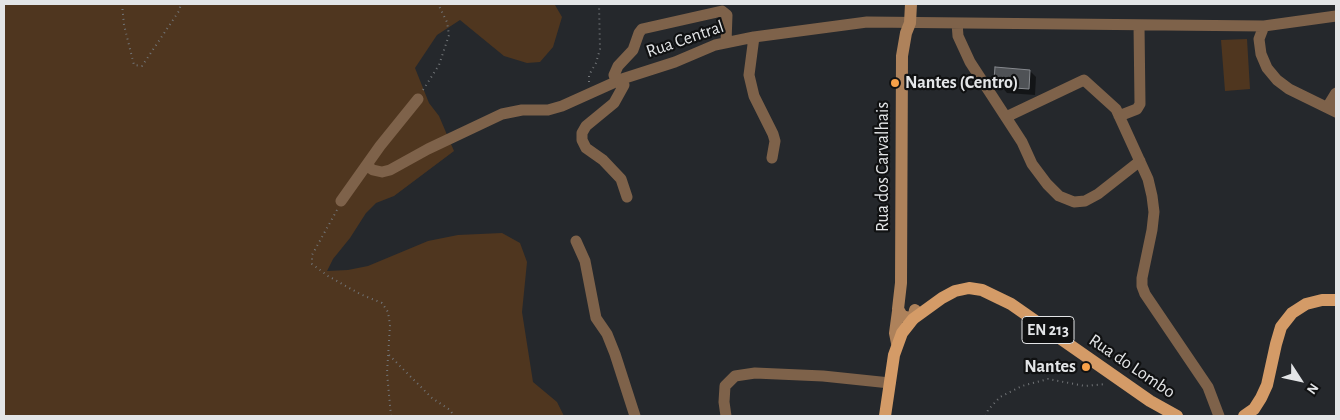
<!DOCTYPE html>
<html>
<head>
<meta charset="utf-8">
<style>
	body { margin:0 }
	#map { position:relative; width:1340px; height:420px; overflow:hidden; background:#25282c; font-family:"Alegreya Sans",sans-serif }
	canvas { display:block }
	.frame { position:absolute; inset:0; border:5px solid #e3e5e7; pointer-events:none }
	.north { position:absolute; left:1275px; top:355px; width:50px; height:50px; -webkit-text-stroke:4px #101112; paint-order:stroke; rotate:125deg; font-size:14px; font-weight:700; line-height:20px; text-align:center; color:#e3e5e7 }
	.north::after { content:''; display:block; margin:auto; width:18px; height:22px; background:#e3e5e7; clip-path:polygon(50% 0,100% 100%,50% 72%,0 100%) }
</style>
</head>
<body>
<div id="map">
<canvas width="1340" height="420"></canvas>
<div class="frame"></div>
<div class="north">N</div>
</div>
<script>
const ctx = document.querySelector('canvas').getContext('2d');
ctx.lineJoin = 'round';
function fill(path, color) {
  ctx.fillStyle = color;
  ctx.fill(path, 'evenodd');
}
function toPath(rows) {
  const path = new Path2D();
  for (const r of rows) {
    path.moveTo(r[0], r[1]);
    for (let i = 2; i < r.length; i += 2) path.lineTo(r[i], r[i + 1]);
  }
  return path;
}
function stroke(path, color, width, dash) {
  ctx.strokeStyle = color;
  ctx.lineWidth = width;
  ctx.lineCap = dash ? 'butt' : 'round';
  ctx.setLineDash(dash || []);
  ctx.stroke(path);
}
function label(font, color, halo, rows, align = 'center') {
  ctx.font = font + ' "Alegreya Sans",sans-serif';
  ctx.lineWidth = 4.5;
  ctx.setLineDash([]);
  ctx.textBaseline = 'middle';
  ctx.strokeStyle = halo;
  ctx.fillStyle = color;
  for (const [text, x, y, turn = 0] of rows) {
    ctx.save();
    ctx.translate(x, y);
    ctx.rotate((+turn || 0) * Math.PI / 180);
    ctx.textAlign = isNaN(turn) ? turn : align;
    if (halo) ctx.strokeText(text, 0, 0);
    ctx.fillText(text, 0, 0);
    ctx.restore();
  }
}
const green = toPath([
	[4,4,553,4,555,5,562,17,553,47,540,62,527,63,504,56,460,20,437,35,415,68,429,103,439,116,454,151,394,196,376,203,366,213,350,238,333,259,327,271,348,270,368,266,428,241,458,235,502,233,520,243,527,262,522,312,533,382,557,402,564,416,4,416],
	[1247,39,1250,89,1225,91,1221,40]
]);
const shadow = toPath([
	[1030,71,1036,77,1035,95,1007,93,995,79]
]);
const building = toPath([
	[995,67,1030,70,1029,89,1000,87,1000,80,994,80,995,67]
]);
const path = toPath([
	[122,4,124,25,134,65,142,66,179,11,181,4],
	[589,82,589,75,596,63,600,49,599,4],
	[423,90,439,65,449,35,447,22,438,4],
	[337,210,312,255,312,264,328,276,360,294,382,303,388,312,390,325,387,373,391,416],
	[389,355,432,398,450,410,454,416],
	[986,416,988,410,1000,397,1022,386,1048,379,1085,386,1106,384]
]);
const street = toPath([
	[957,23,958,36,970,62,1022,142,1032,164,1047,184,1059,196,1074,202,1085,201,1098,194,1140,161],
	[1264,26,1259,39,1261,54,1267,68,1277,80,1289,89,1336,112],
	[754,37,749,75,754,96,773,134,775,141,772,158],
	[622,79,624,85,614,103,586,126,582,133,582,140,586,148,603,160,621,179,627,197],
	[616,81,614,75,618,66,633,50,639,33,642,29,722,11,727,15,726,42],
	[1328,106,1336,93],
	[1119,116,1137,109,1140,104,1139,25],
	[1006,117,1084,80,1116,109,1148,179,1152,196,1154,212,1152,230,1142,278,1142,286,1145,294,1208,387,1219,416],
	[367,166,373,170,382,172,390,170,428,149,502,114,522,110,548,110,562,106,622,79,675,62,715,45,754,37,867,22,1264,26,1336,16],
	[341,201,380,146,418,99],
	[576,241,585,261,596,318,607,334,615,354,635,416],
	[726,416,724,402,725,386,735,376,755,373,823,376,890,383]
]);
const secondary = toPath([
	[911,4,910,23,906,33,902,56,901,283,898,309,902,316,913,319,915,310],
	[897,343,895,333,898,311]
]);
const primary = toPath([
	[885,416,894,355,902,333,913,319,942,298,955,291,969,288,982,290,1011,304,1150,401,1177,416],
	[1244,416,1254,409,1261,398,1267,385,1276,344,1281,327,1292,313,1306,304,1322,300,1336,300]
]);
const markers = [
	[895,83,5,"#f7a149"],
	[1086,367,5,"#f7a149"]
];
const shields = [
	[1048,330,52]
];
const shieldNames = [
	["EN 213",1048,330]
];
const streetNames = [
	["Rua Central",685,39,-19],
	["Rua dos Carvalhais",883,167,-90],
	["Rua do Lombo",1132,366,34]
];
const poiNames = [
	["Nantes (Centro)",905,83],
	["Nantes",1076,367,"right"]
];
fill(green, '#4f361f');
fill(shadow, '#0007');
fill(building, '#4f5256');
stroke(building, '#86898e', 1);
stroke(path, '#727578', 2, [1, 4]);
stroke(street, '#7e624a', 11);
stroke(secondary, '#ae825b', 12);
stroke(primary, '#d49b67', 12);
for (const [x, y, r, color] of markers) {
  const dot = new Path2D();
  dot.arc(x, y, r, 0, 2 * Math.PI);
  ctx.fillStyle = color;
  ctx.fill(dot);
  stroke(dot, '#101112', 2);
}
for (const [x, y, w] of shields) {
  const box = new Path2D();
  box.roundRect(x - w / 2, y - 13.5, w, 27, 4);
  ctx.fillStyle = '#101112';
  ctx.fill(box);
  stroke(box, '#e3e5e7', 1);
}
label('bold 16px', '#e3e5e7', null, shieldNames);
label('18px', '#e3e5e7', '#101112', streetNames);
label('bold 18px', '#e3e5e7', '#101112', poiNames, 'left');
</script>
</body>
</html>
